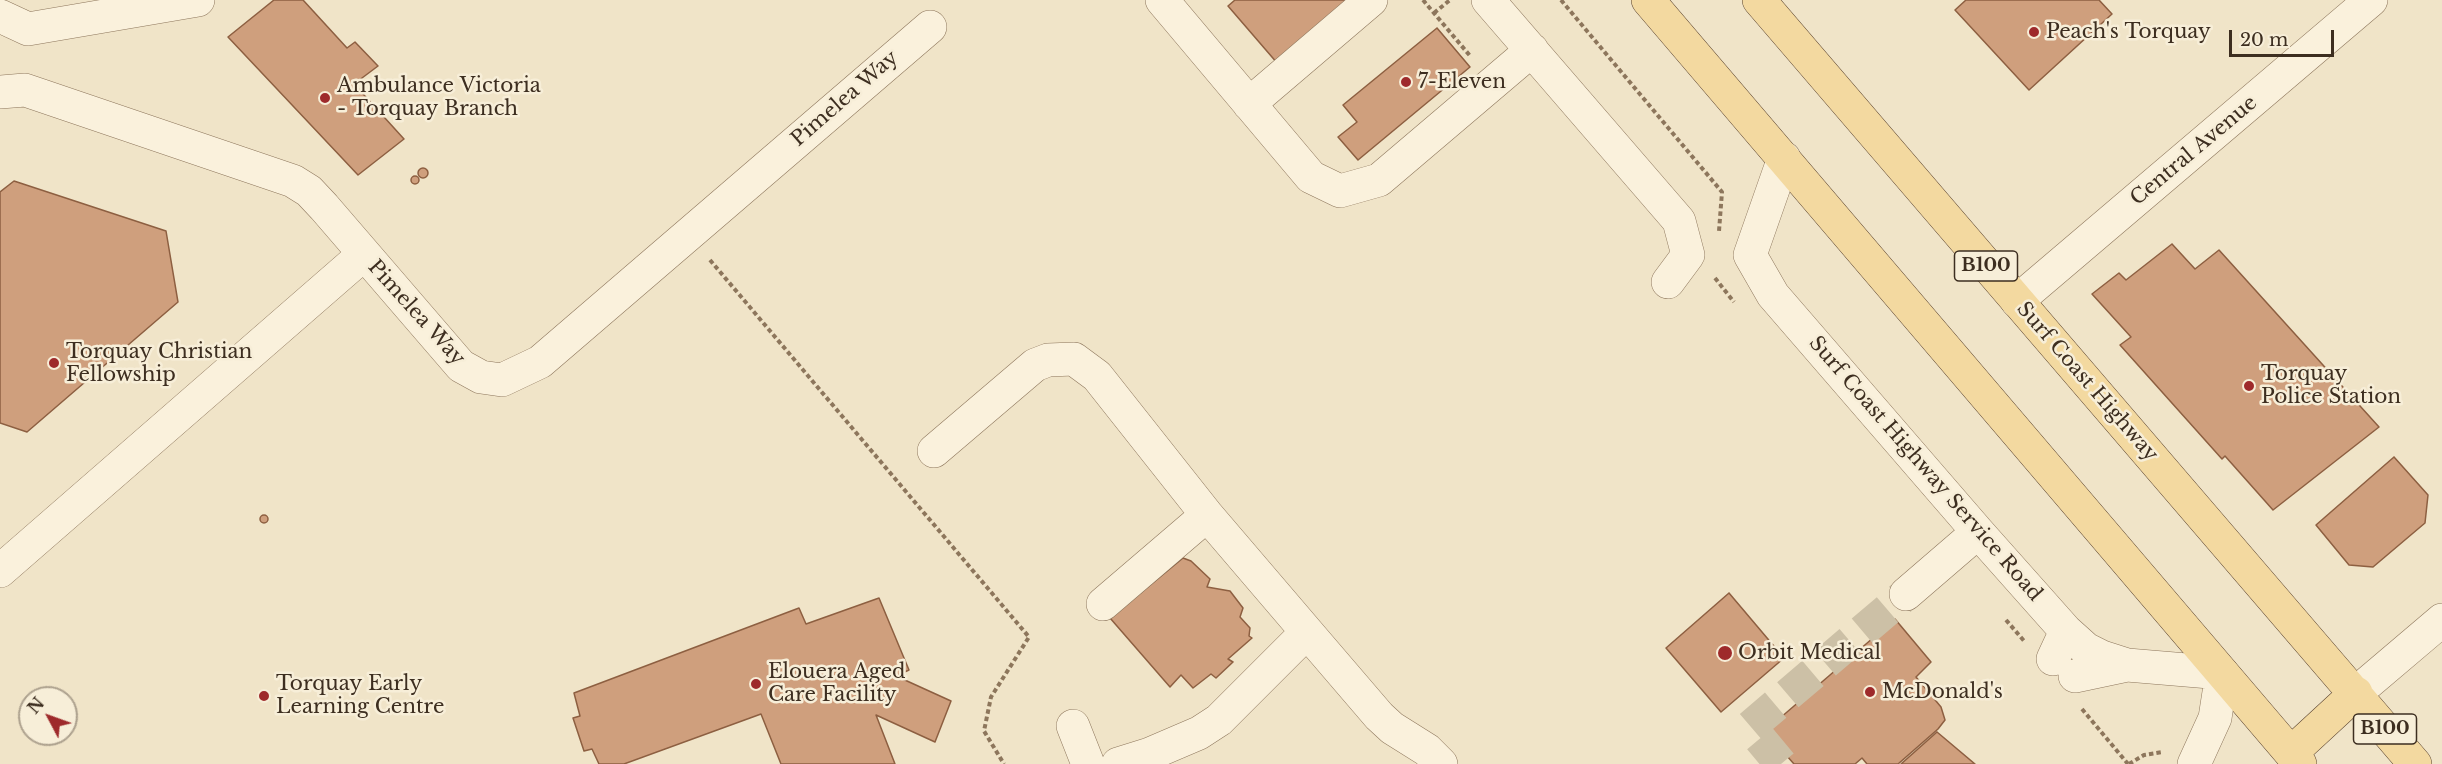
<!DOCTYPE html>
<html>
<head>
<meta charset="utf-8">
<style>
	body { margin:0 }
	#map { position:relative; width:2442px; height:764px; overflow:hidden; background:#f0e4c8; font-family:"Libre Baskerville",serif }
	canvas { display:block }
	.north { position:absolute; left:18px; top:686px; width:60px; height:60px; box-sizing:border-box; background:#f7eed8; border:2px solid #ada18e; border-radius:50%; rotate:311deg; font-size:16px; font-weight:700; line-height:24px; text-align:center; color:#3d2e20 }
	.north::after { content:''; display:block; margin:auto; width:21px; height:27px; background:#9e2a2b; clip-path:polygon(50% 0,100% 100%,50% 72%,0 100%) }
	.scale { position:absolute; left:2229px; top:30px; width:105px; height:27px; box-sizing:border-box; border:3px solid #3d2e20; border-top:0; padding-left:8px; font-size:18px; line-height:21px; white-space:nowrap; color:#3d2e20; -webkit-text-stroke:4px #f7eed8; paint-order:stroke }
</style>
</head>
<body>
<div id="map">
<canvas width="2442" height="764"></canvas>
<div class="north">N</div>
<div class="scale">20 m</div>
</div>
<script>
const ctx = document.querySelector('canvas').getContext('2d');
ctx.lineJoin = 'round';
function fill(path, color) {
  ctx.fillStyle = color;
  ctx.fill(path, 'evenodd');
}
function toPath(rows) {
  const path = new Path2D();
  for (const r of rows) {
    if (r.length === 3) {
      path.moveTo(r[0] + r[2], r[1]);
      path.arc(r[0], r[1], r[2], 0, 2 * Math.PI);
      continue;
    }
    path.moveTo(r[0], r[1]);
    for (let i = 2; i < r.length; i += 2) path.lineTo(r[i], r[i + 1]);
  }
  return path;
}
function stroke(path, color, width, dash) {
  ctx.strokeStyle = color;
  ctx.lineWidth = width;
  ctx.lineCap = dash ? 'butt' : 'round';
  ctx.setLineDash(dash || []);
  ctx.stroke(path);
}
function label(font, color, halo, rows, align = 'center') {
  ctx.font = font + ' "Libre Baskerville",serif';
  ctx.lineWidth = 5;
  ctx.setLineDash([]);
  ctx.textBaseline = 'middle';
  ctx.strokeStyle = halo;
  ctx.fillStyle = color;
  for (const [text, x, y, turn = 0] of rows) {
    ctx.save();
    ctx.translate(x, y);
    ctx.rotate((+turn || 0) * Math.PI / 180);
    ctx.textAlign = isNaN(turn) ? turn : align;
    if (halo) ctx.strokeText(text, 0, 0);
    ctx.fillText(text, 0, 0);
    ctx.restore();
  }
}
const building = toPath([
	[274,0,303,0,347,48,355,42,378,66,354,84,404,139,358,175,228,37,274,0],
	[1235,0,1353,0,1278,64,1228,6,1235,0],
	[1966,0,2099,0,2112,14,2029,90,1955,10,1966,0],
	[1437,28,1470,67,1358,160,1338,137,1357,122,1343,105,1437,28],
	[423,173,5],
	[415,180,4],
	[14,181,166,231,178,302,27,432,0,423,0,192,14,181],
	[2172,244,2195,269,2219,250,2379,427,2273,510,2225,456,2222,459,2120,345,2131,337,2092,294,2119,273,2126,280,2172,244],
	[2394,457,2428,495,2425,523,2373,567,2349,565,2316,525,2394,457],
	[264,519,4],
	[1183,558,1191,561,1210,579,1207,587,1230,591,1243,608,1240,617,1250,628,1249,636,1252,638,1228,659,1233,662,1216,678,1211,674,1193,688,1181,675,1170,687,1110,618,1183,558],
	[1729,593,1784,658,1721,712,1666,648,1729,593],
	[879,598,909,670,896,676,951,701,935,742,876,715,895,764,781,764,761,714,624,764,599,764,592,749,584,751,573,718,580,716,574,693,799,608,806,624,879,598],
	[1895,619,1931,662,1916,677,1941,707,1945,720,1938,729,1898,764,1867,764,1862,758,1855,764,1794,764,1765,731,1895,619],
	[1937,732,1975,764,1901,764,1937,732]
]);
const minorTunnel = toPath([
	[1781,764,1750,727,1906,594]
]);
const path = toPath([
	[1423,0,1471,57],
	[1561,0,1722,192,1719,231],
	[1434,13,1450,0],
	[710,260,1029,637,991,697,984,731,1004,764],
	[1715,278,1734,302],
	[2006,620,2025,642],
	[2082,709,2128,764],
	[2129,764,2144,755,2163,752]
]);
const minor = toPath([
	[1162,0,1311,177,1340,191,1379,180,1532,50],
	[1488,0,1679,221,1688,255,1668,282],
	[0,16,28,29,198,0],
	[0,92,25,90,293,181,309,191,324,207,461,366,481,377,502,380,540,362,930,27],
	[1249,104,1371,0],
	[1784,158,1750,255,1773,295,1978,532,2066,631,2086,649,2102,657,2127,665,2222,673,2215,718,2194,764],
	[2017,301,2371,0],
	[934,451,1035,365,1048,360,1074,359,1097,376,1207,515,1307,632,1219,720,1199,733,1150,754,1118,764],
	[0,571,363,255],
	[1906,594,1978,532],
	[1103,604,1207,515],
	[1307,632,1379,716,1392,728,1427,750,1441,764],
	[2053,659,2066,631],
	[2075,676,2127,665],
	[2356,693,2442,620],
	[1073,726,1088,764]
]);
const major = toPath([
	[1648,0,2300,764],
	[1759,0,2415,764],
	[2291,753,2356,693]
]);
const markers = [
	[2034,32,6,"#9e2a2b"],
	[1406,82,6,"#9e2a2b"],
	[325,98,6,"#9e2a2b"],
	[54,363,6,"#9e2a2b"],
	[2249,386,6,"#9e2a2b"],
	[1725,653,8,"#9e2a2b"],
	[756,684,6,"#9e2a2b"],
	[1870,692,6,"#9e2a2b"],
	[264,696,6,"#9e2a2b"]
];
const shields = [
	[1986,266,63],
	[2385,729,63]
];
const shieldNames = [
	["B100",1986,266],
	["B100",2385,729]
];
const poiNames = [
	["Peach's Torquay",2046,32],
	["7-Eleven",1418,82],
	["Ambulance Victoria",337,86],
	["- Torquay Branch",337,109],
	["Torquay Christian",66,352],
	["Fellowship",66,375],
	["Torquay",2261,374],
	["Police Station",2261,397],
	["Orbit Medical",1738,653],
	["Elouera Aged",768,672],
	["Care Facility",768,695],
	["Torquay Early",276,684],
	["Learning Centre",276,707],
	["McDonald's",1882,692]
];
const streetNames = [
	["Pimelea Way",845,99,-41],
	["Central Avenue",2194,151,-40],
	["Pimelea Way",416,313,48],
	["Surf Coast Highway",2087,382,49],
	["Surf Coast Highway Service Road",1925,469,49]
];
fill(building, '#cf9f7d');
stroke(building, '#8d5f41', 1.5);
stroke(minorTunnel, '#ccc0a6', 33, [33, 16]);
stroke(minor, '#8d765c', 34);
stroke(major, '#5b4430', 34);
stroke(path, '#8d765c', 4, [4.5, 3]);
stroke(minor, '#faf1dc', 33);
stroke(major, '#f3d9a0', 33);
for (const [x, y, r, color] of markers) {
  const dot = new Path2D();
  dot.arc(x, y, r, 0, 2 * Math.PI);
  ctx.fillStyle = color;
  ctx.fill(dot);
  stroke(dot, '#f7eed8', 2);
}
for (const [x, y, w] of shields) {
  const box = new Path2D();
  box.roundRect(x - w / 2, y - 15, w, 30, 4.5);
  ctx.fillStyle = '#f7eed8';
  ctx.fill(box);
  stroke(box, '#3d2e20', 1.5);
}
label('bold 18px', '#3d2e20', null, shieldNames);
label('20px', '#3d2e20', '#f7eed8', poiNames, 'left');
label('20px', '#3d2e20', '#f7eed8', streetNames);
</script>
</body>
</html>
